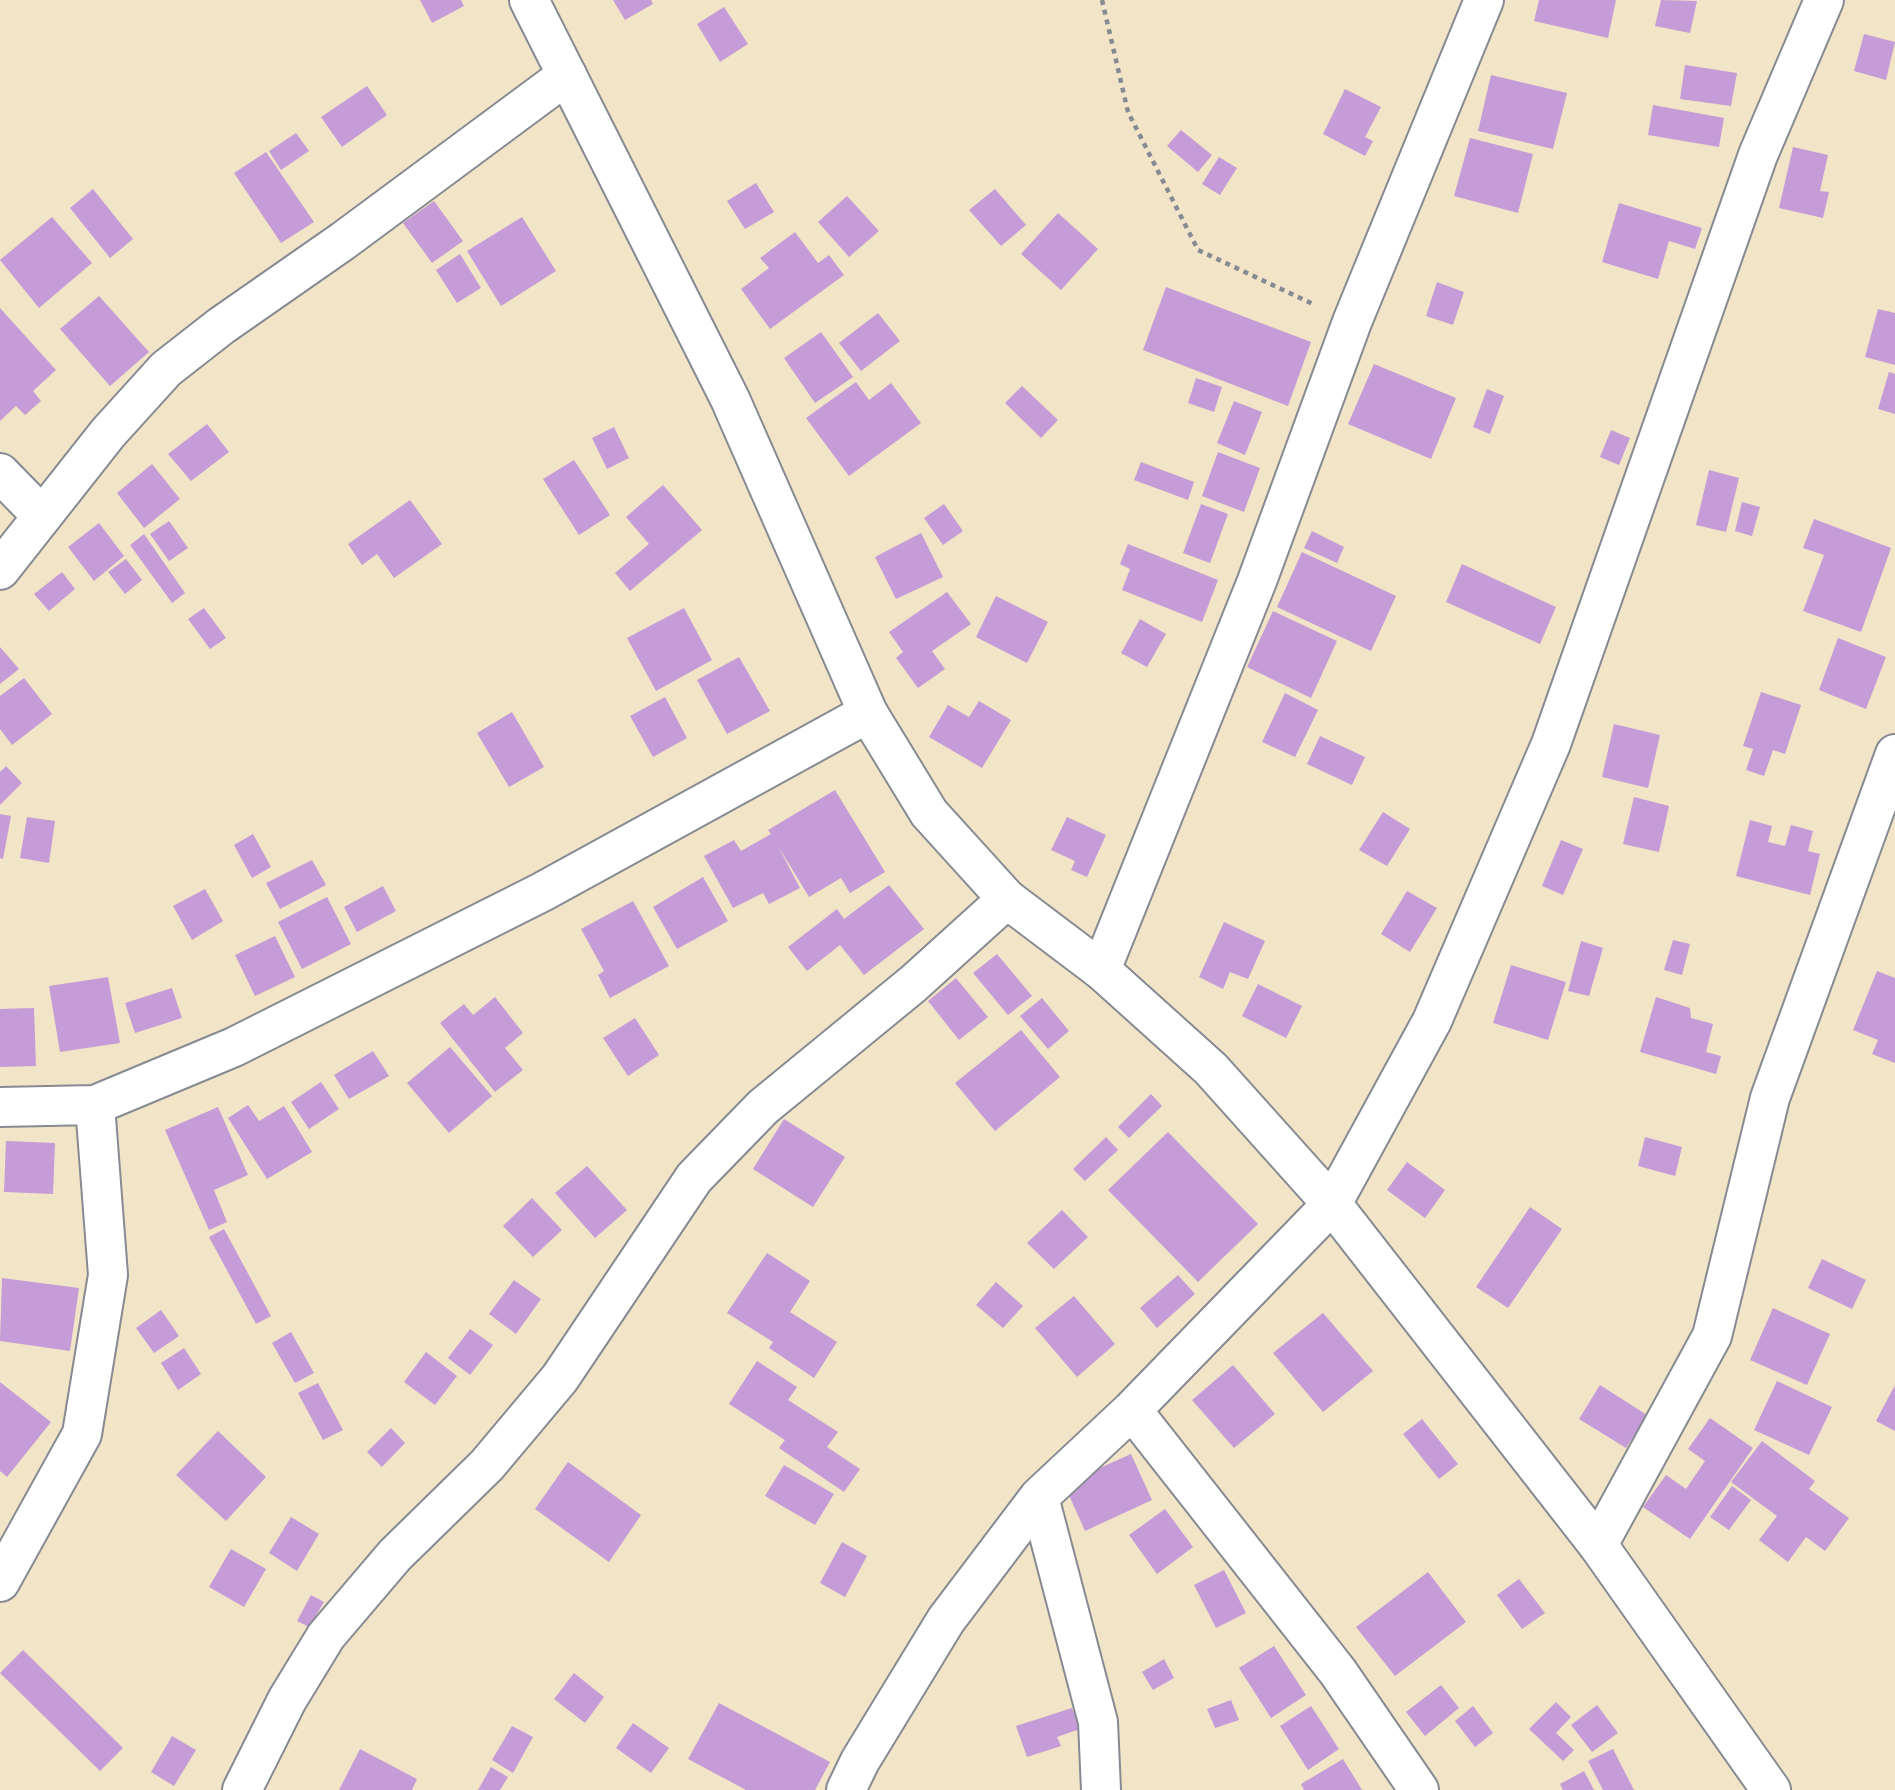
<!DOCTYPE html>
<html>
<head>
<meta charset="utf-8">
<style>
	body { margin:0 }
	canvas { display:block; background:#f2e4c6 }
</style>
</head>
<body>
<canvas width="1895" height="1790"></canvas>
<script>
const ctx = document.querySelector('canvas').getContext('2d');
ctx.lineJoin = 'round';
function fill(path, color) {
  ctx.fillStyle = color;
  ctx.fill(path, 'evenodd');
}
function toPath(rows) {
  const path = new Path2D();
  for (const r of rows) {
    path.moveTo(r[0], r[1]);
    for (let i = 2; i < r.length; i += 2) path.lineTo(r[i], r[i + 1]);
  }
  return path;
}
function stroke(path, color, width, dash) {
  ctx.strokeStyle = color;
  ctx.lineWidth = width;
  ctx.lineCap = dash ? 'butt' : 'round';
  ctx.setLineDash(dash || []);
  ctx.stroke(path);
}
const building = toPath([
	[420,0,461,0,464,6,432,23],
	[613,0,651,0,653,4,625,20],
	[1539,0,1616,0,1608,38,1534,21],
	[1661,0,1697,1,1690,33,1655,26],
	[724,7,748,44,720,62,697,24],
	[1864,34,1895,42,1886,80,1854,71],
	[1685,65,1737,73,1731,106,1680,99],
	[1491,75,1567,93,1553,149,1478,131],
	[367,86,387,115,342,147,321,117],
	[1345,89,1381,107,1365,137,1373,141,1365,156,1323,134],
	[1653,105,1724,118,1719,147,1648,135],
	[1181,130,1212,155,1198,172,1167,146],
	[296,133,309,151,281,170,269,151],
	[1470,138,1533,154,1518,213,1454,196],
	[1793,147,1828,155,1820,191,1829,192,1823,218,1779,208],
	[266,152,314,222,281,243,234,173],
	[1219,157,1237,168,1220,195,1202,184],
	[756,183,774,212,745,229,727,201],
	[93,189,133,239,110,258,70,208],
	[995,189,1026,225,1001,246,969,210],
	[847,196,879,231,849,257,818,222],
	[434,201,463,241,432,263,403,223],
	[1619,203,1702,228,1695,249,1669,241,1658,279,1602,262],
	[1058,213,1098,249,1061,290,1021,254],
	[52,217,92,263,39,308,0,260],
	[522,217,556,271,501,306,467,251],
	[795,232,818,263,829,255,844,275,770,329,741,289,769,268,760,258],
	[460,254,481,288,457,303,436,270],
	[1437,282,1464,292,1453,325,1426,316],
	[1166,287,1311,342,1288,406,1143,350],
	[99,296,149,352,110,386,60,329],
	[0,308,56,370,33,391,41,401,25,415,16,406,0,421],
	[1878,309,1895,313,1895,365,1865,357],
	[878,313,900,341,861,371,839,343],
	[821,332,853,377,815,403,784,358],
	[1374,364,1456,398,1431,459,1348,424],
	[1889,372,1895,374,1895,414,1878,409],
	[1196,378,1222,387,1214,412,1188,403],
	[856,382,869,400,891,383,921,423,849,476,806,418],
	[1022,386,1058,420,1041,438,1005,403],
	[1487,389,1504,396,1490,434,1473,427],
	[1234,401,1262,412,1245,455,1217,443],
	[207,424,229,452,191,481,168,454],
	[614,427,629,458,607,469,592,438],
	[1611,430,1630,438,1619,465,1600,457],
	[1218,452,1260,468,1244,512,1202,496],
	[574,460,610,515,579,535,543,479],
	[1141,462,1194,482,1188,500,1134,480],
	[152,464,180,499,144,528,117,493],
	[1709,470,1739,478,1726,532,1696,525],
	[663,485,702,530,630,591,615,573,649,544,626,517],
	[410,500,442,544,394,578,377,554,362,565,348,544],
	[1742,502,1760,507,1752,536,1735,531],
	[944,504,963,531,943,545,924,518],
	[1201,504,1228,514,1210,563,1183,553],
	[1814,519,1891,548,1861,632,1803,611,1824,555,1803,548],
	[169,521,188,548,169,561,150,534],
	[99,523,124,556,94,581,68,547],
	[1312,531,1344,547,1337,563,1304,548],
	[921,533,943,577,896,599,875,557],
	[144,534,185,593,172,603,130,545],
	[1128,544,1218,580,1202,622,1122,590,1130,569,1120,564],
	[1302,552,1396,596,1371,651,1277,607],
	[126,559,142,580,125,594,108,572],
	[1462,564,1556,607,1540,644,1446,602],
	[62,572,75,589,49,611,34,594],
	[947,592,971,624,932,651,945,669,918,688,896,658,903,652,889,632],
	[996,596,1048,622,1027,663,976,637],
	[204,608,226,638,210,649,188,619],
	[684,608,712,660,656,691,627,638],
	[1273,611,1337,641,1311,698,1247,667],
	[1140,619,1166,634,1147,667,1121,653],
	[1838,638,1886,657,1866,709,1819,690],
	[0,647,19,669,0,684],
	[739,657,770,711,727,734,697,680],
	[24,678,52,714,12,745,0,729,0,696],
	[1761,692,1801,705,1785,754,1773,750,1764,776,1746,770,1753,749,1743,746],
	[1285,693,1318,710,1295,757,1262,742],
	[665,697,687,738,653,757,630,716],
	[979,701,1011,720,982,768,929,737,948,705,969,717],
	[512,712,544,767,509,787,477,733],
	[1614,724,1660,735,1648,788,1602,777],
	[1320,736,1365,757,1352,785,1307,764],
	[6,766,22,783,0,805,0,772],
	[835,790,885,872,850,893,841,878,809,897,778,846,800,888,769,904,763,893,733,908,704,856,734,840,741,851,771,834,768,830],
	[1634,797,1669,806,1659,852,1623,844],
	[1383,812,1410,829,1387,866,1359,850],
	[0,814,11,816,3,859,0,858],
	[27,817,55,821,49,863,20,858],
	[1067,817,1106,835,1087,877,1071,870,1075,861,1051,850],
	[1750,820,1772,826,1768,842,1785,846,1791,825,1813,831,1808,851,1820,854,1810,895,1736,876],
	[253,834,271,867,252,878,234,845],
	[1561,840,1583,849,1563,895,1542,886],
	[312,860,326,885,280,909,266,883],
	[703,877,728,921,677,949,653,907],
	[889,885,924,929,864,975,840,945,807,971,788,947,837,909,844,919],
	[383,886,396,911,357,932,344,907],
	[205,889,223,921,192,940,173,906],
	[1407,891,1437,908,1410,952,1381,934],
	[327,897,351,944,302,969,278,922],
	[633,901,669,966,610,998,598,975,604,971,581,929],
	[1224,922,1265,941,1248,979,1230,972,1223,989,1199,977],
	[275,936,295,977,255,996,235,955],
	[1673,940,1690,944,1682,975,1664,970],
	[1581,941,1603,948,1589,996,1568,991],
	[997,954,1032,996,1008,1015,973,973],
	[1511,965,1566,982,1548,1040,1493,1023],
	[1877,971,1895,978,1895,1063,1872,1054,1878,1040,1853,1030],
	[108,977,120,1043,60,1052,49,986],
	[956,978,988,1017,959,1040,928,1001],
	[1258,984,1302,1006,1286,1038,1242,1016],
	[172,988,182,1018,135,1033,125,1003],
	[495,997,523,1033,505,1048,523,1070,495,1092,440,1023,464,1004,473,1015],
	[1656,997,1690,1008,1691,1018,1713,1024,1706,1052,1721,1056,1716,1074,1640,1052],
	[1042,998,1069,1031,1048,1049,1020,1016],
	[34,1008,36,1066,0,1067,0,1009],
	[635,1018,659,1055,628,1076,603,1038],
	[1021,1030,1060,1077,995,1131,955,1083],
	[450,1047,492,1096,449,1133,407,1083],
	[373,1051,389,1076,349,1099,334,1075],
	[321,1082,339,1109,309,1129,291,1102],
	[1151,1094,1162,1106,1129,1138,1118,1127],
	[248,1105,259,1121,284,1106,312,1152,267,1179,228,1118],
	[218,1107,248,1175,214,1190,227,1222,209,1230,165,1130],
	[784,1119,845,1157,813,1207,753,1169],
	[1168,1132,1258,1224,1198,1282,1108,1190],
	[1106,1137,1118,1150,1085,1181,1073,1169],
	[1645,1137,1682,1147,1675,1176,1638,1166],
	[6,1141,55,1143,53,1194,4,1192],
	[1407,1162,1445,1190,1425,1218,1387,1190],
	[587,1166,627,1210,595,1238,555,1193],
	[532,1198,562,1230,533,1257,503,1226],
	[1530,1207,1562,1229,1508,1308,1476,1287],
	[1062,1210,1088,1237,1054,1269,1027,1243],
	[224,1229,271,1316,256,1324,209,1237],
	[767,1253,810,1281,790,1312,837,1342,814,1378,769,1348,773,1342,727,1313],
	[1822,1259,1866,1280,1852,1309,1808,1288],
	[1178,1275,1195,1294,1157,1328,1140,1308],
	[2,1278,79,1288,70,1351,0,1341],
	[514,1280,541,1299,516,1334,489,1314],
	[996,1282,1023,1306,1003,1328,976,1305],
	[1074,1296,1115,1344,1077,1377,1035,1328],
	[1773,1308,1830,1334,1807,1385,1750,1360],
	[161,1310,179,1336,154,1353,136,1328],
	[1323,1313,1373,1371,1323,1412,1273,1353],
	[470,1329,493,1345,470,1375,448,1358],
	[291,1332,314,1373,295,1383,272,1343],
	[184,1348,201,1374,178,1390,161,1363],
	[426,1352,457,1376,435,1405,404,1382],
	[757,1361,797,1387,788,1400,838,1432,827,1447,860,1469,844,1492,779,1448,785,1440,729,1404],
	[1233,1365,1275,1414,1234,1448,1192,1400],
	[1777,1381,1832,1407,1809,1455,1754,1430],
	[0,1382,51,1422,7,1477,0,1471],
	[318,1383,343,1430,323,1440,298,1393],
	[1600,1385,1647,1415,1626,1448,1579,1419],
	[1895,1385,1895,1431,1876,1421],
	[1710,1418,1753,1448,1690,1539,1643,1507,1666,1475,1686,1489,1705,1461,1688,1449],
	[1422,1419,1458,1464,1439,1479,1403,1434],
	[391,1428,405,1443,382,1467,367,1452],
	[218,1431,266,1477,226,1521,176,1475],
	[1762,1441,1815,1481,1809,1489,1849,1518,1825,1551,1806,1537,1788,1562,1759,1540,1777,1516,1731,1482],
	[1131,1454,1152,1500,1085,1531,1064,1484],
	[568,1462,641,1515,609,1562,535,1509],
	[784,1465,834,1494,815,1525,765,1496],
	[1732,1486,1751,1500,1729,1530,1710,1517],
	[1165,1509,1193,1547,1157,1574,1129,1535],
	[291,1517,319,1534,297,1571,269,1553],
	[842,1542,867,1556,845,1597,820,1583],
	[231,1549,266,1569,244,1607,209,1587],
	[1224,1570,1246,1613,1216,1628,1194,1585],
	[1428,1572,1466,1622,1395,1676,1356,1627],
	[1519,1579,1545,1613,1522,1629,1497,1595],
	[311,1595,324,1602,309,1627,297,1621],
	[1274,1646,1306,1695,1271,1718,1239,1668],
	[23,1650,123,1748,100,1771,0,1673],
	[1164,1659,1174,1678,1153,1690,1142,1672],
	[574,1673,604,1697,585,1723,554,1699],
	[1441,1685,1459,1708,1425,1736,1406,1712],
	[1231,1700,1239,1720,1215,1728,1207,1709],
	[1556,1702,1571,1717,1556,1733,1574,1750,1563,1761,1529,1729],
	[719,1703,830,1762,815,1790,746,1790,688,1759],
	[1597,1705,1618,1733,1592,1752,1571,1725],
	[1311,1706,1339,1749,1308,1770,1280,1726],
	[1473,1706,1493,1733,1475,1747,1455,1721],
	[1072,1708,1080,1729,1057,1737,1061,1746,1027,1757,1016,1726],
	[633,1723,669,1748,651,1773,616,1748],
	[512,1726,533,1737,513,1773,492,1760],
	[172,1736,196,1750,174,1786,151,1772],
	[360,1749,417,1779,412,1790,339,1790],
	[1613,1749,1634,1790,1603,1790,1588,1761],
	[1343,1759,1362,1790,1304,1790,1301,1784],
	[491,1767,508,1777,500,1790,478,1790],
	[1584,1771,1594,1790,1563,1790,1560,1784]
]);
const path = toPath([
	[1102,0,1128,112,1198,250,1313,304]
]);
const minor = toPath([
	[0,473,42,516],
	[0,570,108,433,166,369,221,326,343,241,567,75],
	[1101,970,1257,581,1352,322,1484,0],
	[0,1107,95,1105],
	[1132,1410,1338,1672,1419,1790],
	[1598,1545,1712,1336,1770,1098,1895,754],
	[0,1582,82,1434,108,1275,95,1105,234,1047,542,892,868,713],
	[242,1790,287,1700,326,1636,395,1555,487,1465,560,1378,694,1178,763,1107,913,984,1007,899],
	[846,1790,860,1761,946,1620,1039,1497],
	[1101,1790,1098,1722,1039,1497,1132,1410,1332,1204,1432,1021,1551,744,1758,155,1824,0]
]);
const tertiary = toPath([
	[529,0,730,399,868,713,929,813,1007,899,1101,970,1211,1069,1332,1204,1598,1545,1771,1790]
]);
fill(building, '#c59cd7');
stroke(minor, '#868a92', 42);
stroke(tertiary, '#868a92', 42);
stroke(path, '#868a92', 4.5, [5, 5]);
stroke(minor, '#fff', 38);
stroke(tertiary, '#fff', 38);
</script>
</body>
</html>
